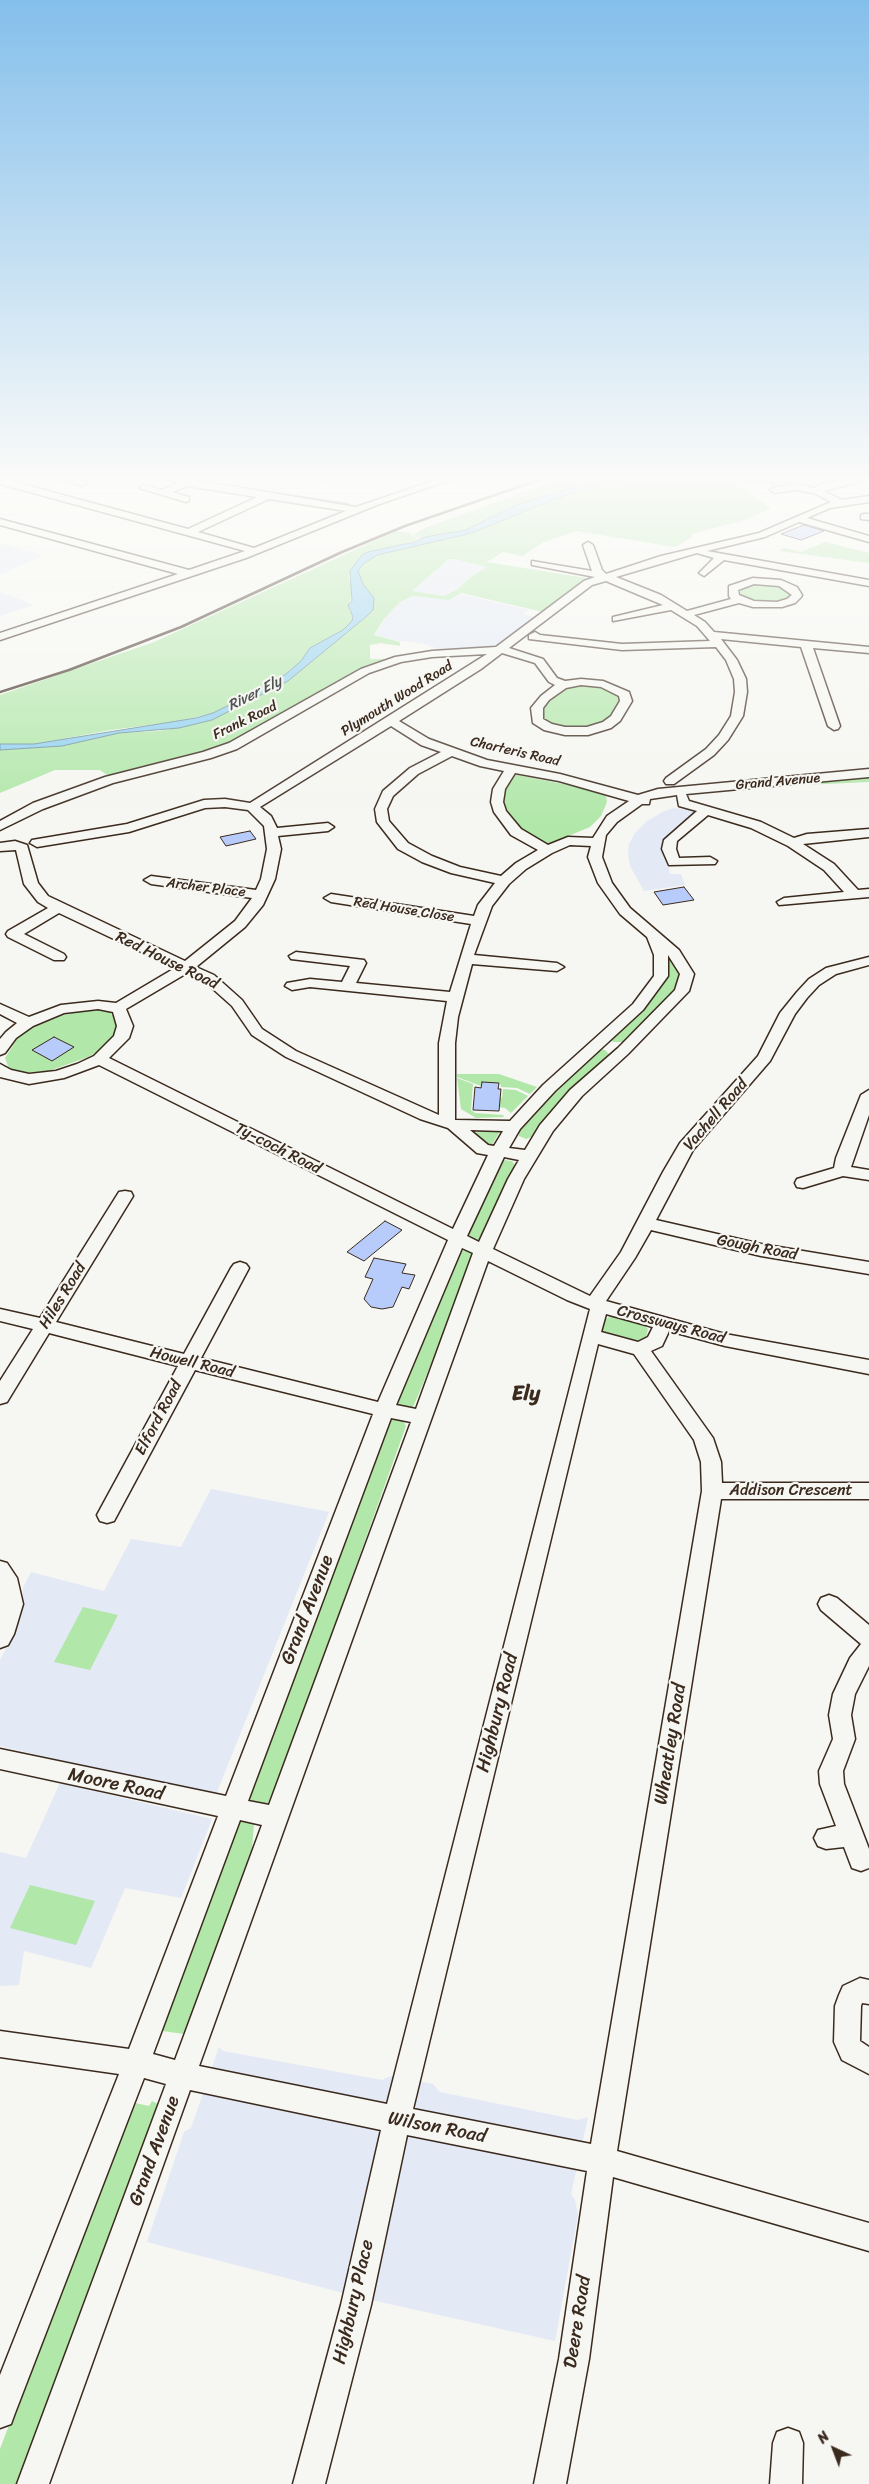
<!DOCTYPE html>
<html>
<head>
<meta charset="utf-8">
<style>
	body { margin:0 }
	#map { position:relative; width:869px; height:2484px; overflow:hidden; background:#f6f6f2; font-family:Sriracha,sans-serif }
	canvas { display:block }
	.north { position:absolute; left:809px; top:2424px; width:50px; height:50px; -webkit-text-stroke:4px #f6f6f2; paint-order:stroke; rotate:317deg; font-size:14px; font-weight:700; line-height:20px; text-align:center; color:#3b2a1e }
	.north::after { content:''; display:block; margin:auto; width:18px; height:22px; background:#3b2a1e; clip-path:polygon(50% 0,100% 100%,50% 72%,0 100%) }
</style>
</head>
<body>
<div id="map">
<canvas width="869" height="2484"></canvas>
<div class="north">N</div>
</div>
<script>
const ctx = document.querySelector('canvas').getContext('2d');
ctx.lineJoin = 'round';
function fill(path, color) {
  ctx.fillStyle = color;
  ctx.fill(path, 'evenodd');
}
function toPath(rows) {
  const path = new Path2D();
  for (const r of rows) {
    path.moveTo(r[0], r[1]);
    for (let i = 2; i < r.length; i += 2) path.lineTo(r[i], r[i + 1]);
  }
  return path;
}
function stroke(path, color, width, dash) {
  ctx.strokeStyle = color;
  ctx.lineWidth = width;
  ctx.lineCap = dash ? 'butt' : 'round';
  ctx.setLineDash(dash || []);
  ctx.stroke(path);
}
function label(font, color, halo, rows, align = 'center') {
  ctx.font = font + ' Sriracha,sans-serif';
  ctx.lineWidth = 4.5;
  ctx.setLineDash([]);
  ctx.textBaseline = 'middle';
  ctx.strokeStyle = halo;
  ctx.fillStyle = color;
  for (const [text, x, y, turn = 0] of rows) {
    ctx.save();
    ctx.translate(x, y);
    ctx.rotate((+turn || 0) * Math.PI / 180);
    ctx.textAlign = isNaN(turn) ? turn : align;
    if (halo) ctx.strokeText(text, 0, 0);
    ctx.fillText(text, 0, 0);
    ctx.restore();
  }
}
const built = toPath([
	[0,543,21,549,44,555,0,575],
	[454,559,487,567,472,576,458,589,444,596,412,591,448,560],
	[0,592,34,605,0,616],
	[460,594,529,610,523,614,538,618,495,649,447,652,421,643,400,641,375,635,385,619,400,602,412,596,449,600],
	[674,808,698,811,665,849,670,874,681,874,685,885,644,891,630,866,628,854,629,844,635,833,646,822,664,811],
	[211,1489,329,1512,215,1797,0,1746,0,1660,21,1618,23,1588,31,1572,104,1591,131,1539,181,1547],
	[60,1783,212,1819,181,1898,125,1888,91,1968,24,1951,19,1985,0,1986,0,1852,26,1858],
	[219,2047,223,2051,382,2080,391,2076,433,2084,440,2092,578,2120,588,2117,571,2194,575,2200,578,2215,555,2341,367,2299,147,2242,184,2132,191,2128]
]);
const green = toPath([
	[554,477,610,477,577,482,571,487,551,495,516,505,466,530,425,537,426,538,421,539,413,535,424,528,553,482,550,479],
	[673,477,783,480,830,477,785,485,738,484,771,508,748,519,692,534,692,537,675,547,576,531,544,542,522,556,503,552,487,562,586,578,587,580,543,612,461,593,449,600,412,596,400,602,384,619,374,635,400,642,400,646,381,643,370,645,370,659,399,659,384,663,245,740,130,773,126,772,110,777,100,770,55,770,0,793,0,750,62,746,119,733,159,731,196,724,212,720,237,705,278,687,367,616,374,598,363,584,358,571,362,564,377,555,472,533,550,501,594,486,639,478],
	[454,559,487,567,472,576,458,589,444,596,412,591,449,559],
	[396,531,409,533,419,540,362,555,350,571,349,577,352,589,349,609,353,617,352,621,343,630,310,648,301,661,286,674,253,693,213,713,180,721,111,730,34,744,0,744,0,695,154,642],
	[825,542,869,553,869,563,779,551,784,548,801,552],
	[754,583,784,587,793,595,789,600,763,604,739,597,736,590],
	[581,684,599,685,621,696,619,707,610,719,599,726,558,728,539,717,546,700,558,690],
	[512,774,574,786,606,796,607,802,601,816,590,827,544,846,532,840,504,814,501,795],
	[869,775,869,782,737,788],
	[664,951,677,968,679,977,675,992,624,1042,613,1042,610,1039,648,1003,660,987,664,979],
	[94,1008,108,1010,120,1024,105,1048,88,1057,49,1071,19,1073,9,1069,5,1058,19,1036,30,1029,63,1015],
	[599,1049,605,1050,609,1054,579,1083,534,1136,526,1139,519,1136,518,1131,533,1111],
	[457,1074,499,1074,537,1087,530,1094,517,1088,501,1087,500,1083,482,1082,481,1086,457,1077],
	[457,1078,473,1084,471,1110,475,1113,503,1115,504,1117,476,1118,461,1109],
	[503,1089,516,1090,528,1096,511,1113,505,1108,499,1107,497,1098,502,1098],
	[480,1130,501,1130,490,1148,475,1134],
	[503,1160,512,1161,516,1167,481,1240,469,1240,465,1234,500,1162],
	[468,1250,472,1252,475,1257,417,1398,413,1407,409,1408,396,1405,459,1251],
	[612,1316,642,1324,648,1329,646,1338,636,1341,604,1333,601,1327,603,1320],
	[395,1418,403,1420,406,1426,284,1767,267,1805,248,1804,246,1792,388,1420],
	[83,1607,118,1615,90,1670,54,1662],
	[249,1821,254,1824,252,1849,184,2034,155,2030,238,1822],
	[30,1885,95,1901,76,1945,10,1928],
	[152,2101,160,2105,24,2484,0,2484,0,2449,131,2102,149,2106]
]);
const water = toPath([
	[673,477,639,478,594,486,550,501,472,533,377,555,363,564,358,571,363,584,374,598,373,610,367,616,288,681,212,720,179,728,119,733,62,746,0,750,0,744,34,744,196,718,213,713,253,693,286,674,301,661,310,648,343,630,352,621,353,617,348,605,352,601,350,571,362,555,368,552,415,542,425,537,466,530,516,505,602,478,739,477,774,478,810,477,783,480,673,477]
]);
const stream = toPath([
	[267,492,348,504]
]);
const building = toPath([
	[804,525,824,531,801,540,781,534,804,525],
	[250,831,256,839,226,846,220,837,250,831],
	[684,887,694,900,663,905,654,892,684,887],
	[54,1037,74,1047,52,1061,32,1050,54,1037],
	[482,1082,499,1083,498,1089,501,1089,499,1111,473,1110,475,1087,481,1088,482,1082],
	[385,1221,402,1230,364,1261,347,1252,385,1221],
	[374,1258,406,1264,402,1273,415,1275,409,1289,402,1287,393,1307,382,1309,371,1307,364,1299,373,1279,365,1277,374,1258]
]);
const minor = toPath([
	[53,477,69,477,88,483,83,486,53,477],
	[162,477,176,477,356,507,444,477,458,477,377,505,246,558,0,640,0,633,178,574,0,525,0,519,189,570,245,551,0,484,0,478,188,529,257,497,187,486,172,492,189,497,189,501,186,502,139,488,144,485,162,490,178,483,162,477],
	[269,499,346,511,254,548,198,532,269,499],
	[315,477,326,477,321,480,315,477],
	[856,477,861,480,859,482,824,491,842,500,869,496,869,502,830,508,807,518,869,536,869,542,799,522,765,537,707,551,869,580,869,586,724,560,704,576,699,573,714,558,697,553,616,577,661,595,687,611,731,599,729,596,729,586,753,578,781,580,797,587,802,595,801,597,795,603,782,607,753,607,739,603,694,615,705,622,714,632,869,647,869,653,813,648,840,726,838,729,834,730,828,726,801,647,721,639,737,660,746,679,747,692,743,716,728,740,714,755,674,784,666,784,664,781,666,778,706,749,719,735,731,716,735,692,734,679,726,660,716,647,622,650,529,639,529,635,535,632,540,635,622,644,710,641,697,626,671,610,613,621,613,617,663,605,606,581,592,585,509,648,543,659,557,678,565,681,581,679,603,681,629,692,632,701,620,721,611,728,588,735,565,735,544,730,533,723,531,708,541,696,555,685,549,682,535,663,502,653,481,669,399,721,429,739,487,760,560,774,638,795,658,789,869,769,869,777,686,794,689,801,761,822,794,838,807,834,869,829,869,837,803,844,834,864,858,890,869,889,869,897,779,905,777,902,784,898,844,892,824,870,788,846,751,828,708,815,677,841,676,849,679,858,710,857,717,861,715,864,669,865,662,849,664,840,697,811,679,806,677,795,650,799,649,804,642,804,617,822,606,835,602,857,612,883,630,908,679,950,694,974,689,991,628,1054,582,1096,553,1131,524,1179,493,1249,590,1296,621,1252,663,1172,680,1143,758,1056,780,1013,797,992,809,979,826,968,869,957,869,965,836,974,819,985,807,998,795,1014,770,1061,693,1150,656,1220,761,1244,869,1262,869,1274,761,1256,651,1230,635,1258,606,1301,725,1334,869,1360,869,1374,725,1346,669,1331,662,1346,651,1351,713,1438,721,1462,722,1483,869,1483,869,1499,721,1499,617,2151,869,2223,869,2251,613,2177,589,2359,566,2484,534,2484,559,2359,587,2171,407,2135,371,2305,325,2484,293,2484,341,2305,381,2130,190,2090,49,2484,17,2484,166,2084,144,2078,15,2413,11,2424,0,2428,0,2375,119,2074,0,2057,0,2031,129,2049,218,1816,0,1769,0,1749,226,1796,373,1414,195,1370,114,1521,107,1523,100,1521,97,1515,178,1366,49,1333,7,1402,0,1404,0,1381,33,1329,0,1321,0,1309,40,1318,119,1192,125,1191,131,1192,133,1196,56,1322,184,1354,231,1268,234,1264,240,1262,246,1264,249,1268,201,1358,378,1402,448,1240,99,1065,64,1078,29,1084,0,1077,0,1064,11,1070,29,1074,56,1071,77,1064,94,1056,114,1036,117,1026,113,1012,98,1009,64,1013,33,1026,16,1038,5,1053,0,1055,0,1039,6,1032,17,1023,0,1014,0,1004,29,1017,61,1005,98,1001,116,1003,175,968,59,913,24,934,64,954,66,957,64,960,54,960,8,937,6,934,8,931,48,908,38,902,24,884,16,850,0,851,0,843,15,841,27,845,38,883,48,896,185,961,235,921,252,898,151,884,144,880,151,876,256,890,261,879,267,849,264,826,248,810,225,807,205,808,129,832,37,847,30,843,32,840,127,824,204,800,225,799,250,803,487,654,432,657,401,662,369,673,237,749,211,758,113,783,43,809,0,830,0,821,33,803,105,777,203,752,229,743,361,669,395,657,432,651,496,647,584,581,595,577,532,565,532,561,592,571,583,545,588,542,593,545,602,570,606,574,661,556,759,533,831,502,814,493,795,490,775,493,770,490,772,488,795,484,815,488,822,484,856,477],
	[754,584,779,586,792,595,787,599,777,602,754,601,739,595,738,590,754,584],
	[581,685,601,687,619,696,620,701,611,716,603,722,587,727,565,727,552,724,543,719,543,708,549,700,566,688,581,685],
	[391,726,421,745,441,752,410,768,383,791,375,809,377,822,398,849,422,862,451,873,495,883,478,905,474,916,331,894,324,898,331,902,471,924,450,992,356,983,366,963,364,960,296,952,289,956,291,959,350,966,342,982,310,979,287,983,285,986,292,990,310,987,447,1001,439,1043,439,1115,296,1051,262,1029,242,1000,214,975,196,967,245,927,263,905,275,879,281,849,278,836,328,831,334,827,328,823,277,828,271,816,260,807,391,726],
	[452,756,480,766,504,771,493,789,491,802,494,812,511,835,538,850,516,863,501,876,460,867,432,856,408,843,389,821,387,809,393,796,418,774,452,756],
	[515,773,559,781,629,801,607,816,593,838,568,837,548,845,521,829,506,811,503,802,505,789,515,773],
	[570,845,591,846,588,857,598,883,620,914,647,937,654,955,654,976,633,1004,543,1085,510,1121,455,1120,455,1043,458,1017,472,964,557,971,564,967,557,963,474,955,492,906,509,884,526,869,552,853,570,845],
	[668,955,680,974,675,990,618,1048,570,1090,540,1125,525,1150,509,1148,520,1129,555,1091,643,1010,668,976,668,955],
	[187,973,204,981,232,1006,252,1035,286,1057,420,1119,448,1128,477,1153,488,1155,453,1229,109,1058,129,1038,133,1026,126,1009,187,973],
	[470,1130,503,1131,494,1146,488,1145,470,1130],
	[504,1157,519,1160,508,1179,479,1242,467,1236,504,1157],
	[462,1248,473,1253,416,1409,396,1405,462,1248],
	[488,1261,567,1300,590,1309,387,2104,199,2066,488,1261],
	[606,1314,653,1327,648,1337,638,1342,601,1332,606,1314],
	[598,1344,634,1354,694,1440,701,1462,702,1491,591,2144,413,2109,598,1344],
	[391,1418,411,1422,269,1805,248,1801,391,1418],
	[240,1820,262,1825,175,2060,153,2054,240,1820],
	[864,514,869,514,869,520,861,519,861,515,864,514],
	[869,1090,869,1115,851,1167,869,1170,869,1180,843,1176,803,1188,797,1187,795,1183,797,1179,834,1168,836,1158,861,1095,869,1090],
	[0,1561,7,1563,17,1578,23,1604,14,1634,8,1645,0,1648,0,1561],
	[829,1595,837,1598,869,1625,869,1666,855,1694,851,1715,855,1739,843,1771,844,1784,869,1849,869,1868,861,1871,852,1868,844,1847,826,1849,818,1846,814,1838,818,1830,836,1826,820,1784,819,1771,833,1739,829,1715,833,1694,850,1658,861,1644,821,1610,818,1604,821,1598,829,1595],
	[860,1978,869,1980,869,2004,862,2003,861,2006,860,2041,869,2047,869,2074,842,2060,834,2042,835,2006,839,1995,843,1986,860,1978],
	[788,2428,799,2432,803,2443,802,2484,770,2484,773,2443,777,2432,788,2428]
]);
const rail = toPath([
	[0,692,69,670,181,627,342,552,405,526,547,477]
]);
const farStreetnames = [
	["Plymouth Wood Road",397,699,-32],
	["Frank Road",245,721,-26],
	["Charteris Road",515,752,13],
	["Grand Avenue",778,782,-5],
	["Archer Place",206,888,7],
	["Red House Close",404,910,9]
];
const farWaternames = [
	["River Ely",255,694,-27]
];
const streetNames = [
	["Red House Road",167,961,26],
	["Vachell Road",716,1115,-49],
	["Ty-coch Road",278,1149,27],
	["Gough Road",757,1248,11],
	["Hiles Road",63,1296,-58],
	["Crossways Road",671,1325,15],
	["Howell Road",192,1363,14],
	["Elford Road",159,1418,-62],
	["Addison Crescent",791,1491]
];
const nearStreetnames = [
	["Grand Avenue",308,1610,-69],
	["Highbury Road",498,1713,-76],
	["Wheatley Road",671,1744,-81],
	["Moore Road",116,1785,12],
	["Wilson Road",437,2128,11],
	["Grand Avenue",155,2151,-70],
	["Highbury Place",354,2302,-77],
	["Deere Road",578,2322,-81]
];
const districtNames = [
	["Ely",526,1395]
];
fill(built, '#e3e9f5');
fill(green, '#b1e7a9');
fill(water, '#8fd0f0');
stroke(water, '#6d8e9c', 1);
stroke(stream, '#6d8e9c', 2.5);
fill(building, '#b7ccfb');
stroke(building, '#3b2a1e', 1);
stroke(minor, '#3b2a1e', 3);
fill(minor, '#f6f6f2');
stroke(rail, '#3b2a1e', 2.5);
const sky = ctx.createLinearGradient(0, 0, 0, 825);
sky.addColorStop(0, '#84bfeb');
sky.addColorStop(0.58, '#fbfbf9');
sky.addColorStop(1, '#fbfbf900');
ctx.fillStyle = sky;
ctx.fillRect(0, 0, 869, 825);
label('14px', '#3b2a1e', '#f6f6f2', farStreetnames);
label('italic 15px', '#505452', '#f6f6f2', farWaternames);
label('16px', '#3b2a1e', '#f6f6f2', streetNames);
label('19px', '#3b2a1e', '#f6f6f2', nearStreetnames);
label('bold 21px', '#3b2a1e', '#f6f6f2', districtNames);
</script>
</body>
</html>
